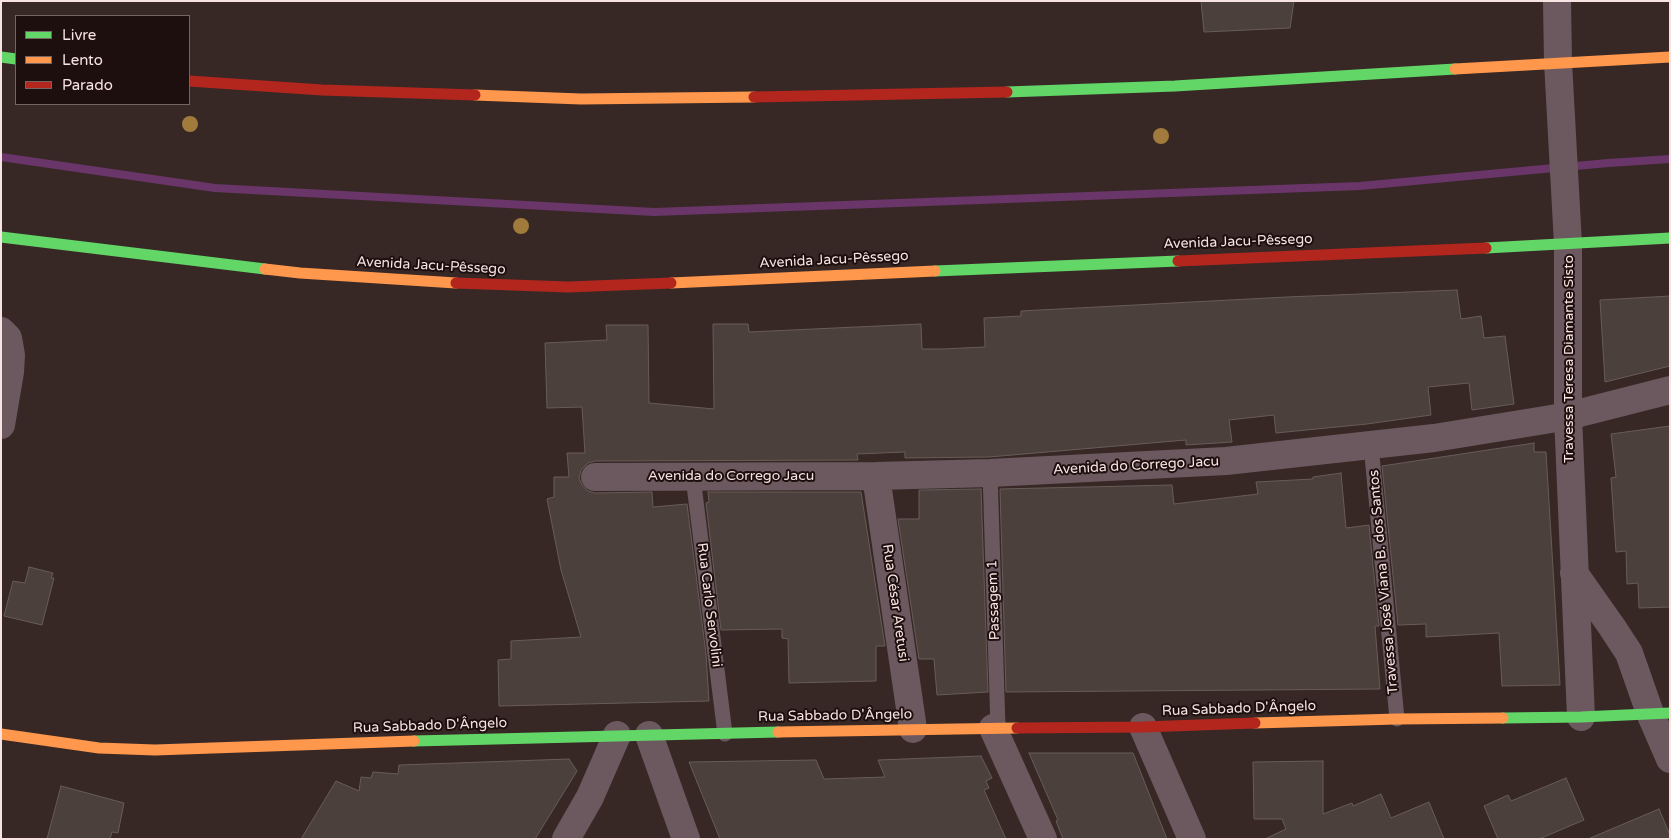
<!DOCTYPE html>
<html>
<head>
<meta charset="utf-8">
<style>
	body { margin:0 }
	#map { position:relative; width:1671px; height:840px; overflow:hidden; background:#372826; font-family:"Varela Round",sans-serif }
	canvas { display:block }
	.frame { position:absolute; inset:0; border:2px solid #f7e3e1; pointer-events:none }
	.legend { position:absolute; left:15px; top:15px; width:175px; height:90px; box-sizing:border-box; background:#1c0f0e; border:1px solid #746462; margin:0; padding:6px 9px; list-style:none; font-size:15px; color:#f7e3e1 }
	.legend li { display:flex; align-items:center; gap:10px; height:25px }
	.legend b { width:25px; border:1px solid #746462 }
</style>
</head>
<body>
<div id="map">
<canvas width="1671" height="840"></canvas>
<div class="frame"></div>
<ul class="legend">
<li><b style="height:6px;background:#63d668"></b>Livre</li>
<li><b style="height:6px;background:#ff974d"></b>Lento</li>
<li><b style="height:6px;background:#b3261e"></b>Parado</li>
</ul>
</div>
<script>
const ctx = document.querySelector('canvas').getContext('2d');
ctx.lineJoin = 'round';
function toPath(rows) {
  const path = new Path2D();
  for (const r of rows) {
    path.moveTo(r[0], r[1]);
    for (let i = 2; i < r.length; i += 2) path.lineTo(r[i], r[i + 1]);
  }
  return path;
}
function stroke(path, color, width, dash) {
  ctx.strokeStyle = color;
  ctx.lineWidth = width;
  ctx.lineCap = dash ? 'butt' : 'round';
  ctx.setLineDash(dash || []);
  ctx.stroke(path);
}
function fill(path, color) {
  ctx.fillStyle = color;
  ctx.fill(path, 'evenodd');
}
function label(font, color, halo, rows, align = 'center') {
  ctx.font = font + ' "Varela Round",sans-serif';
  ctx.lineWidth = 4;
  ctx.setLineDash([]);
  ctx.textBaseline = 'middle';
  ctx.strokeStyle = halo;
  ctx.fillStyle = color;
  for (const [text, x, y, turn = 0] of rows) {
    ctx.save();
    ctx.translate(x, y);
    ctx.rotate((+turn || 0) * Math.PI / 180);
    ctx.textAlign = isNaN(turn) ? turn : align;
    if (halo) ctx.strokeText(text, 0, 0);
    ctx.fillText(text, 0, 0);
    ctx.restore();
  }
}
const stream = toPath([
	[1,157,215,188,654,212,1360,186,1608,163,1670,159]
]);
const building = toPath([
	[1201,1,1294,1,1290,28,1204,32,1201,1],
	[1457,290,1461,319,1481,316,1484,338,1505,336,1514,404,1472,410,1469,383,1428,387,1431,415,1367,424,1276,433,1274,415,1229,420,1232,442,1186,445,1186,440,989,457,905,458,905,452,857,454,858,460,595,461,588,463,581,470,579,478,582,485,588,491,595,493,652,492,653,507,687,504,706,654,709,701,499,706,498,660,511,659,511,641,581,637,561,570,547,499,554,497,554,477,569,477,567,453,585,453,582,407,547,408,545,343,607,340,606,325,648,325,649,403,714,409,713,324,748,324,749,332,921,324,922,349,942,349,985,347,984,318,1021,316,1021,311,1287,297,1457,290],
	[1670,296,1670,366,1605,382,1600,300,1670,296],
	[1670,426,1670,607,1639,608,1638,583,1627,584,1626,551,1616,552,1611,478,1616,477,1611,434,1670,426],
	[1534,443,1534,452,1546,452,1560,685,1502,686,1499,633,1426,637,1426,624,1398,625,1382,466,1534,443],
	[1341,473,1346,528,1369,525,1379,626,1375,626,1380,689,1006,692,1000,489,1172,485,1174,504,1258,494,1256,482,1313,479,1313,477,1341,473],
	[981,489,988,692,937,695,934,659,919,659,898,519,919,519,919,490,981,489],
	[708,492,861,492,885,646,876,646,876,681,789,683,788,639,782,638,782,629,721,630,706,503,709,502,708,492],
	[29,567,53,573,51,578,54,578,42,625,4,616,13,581,25,583,29,567],
	[1029,753,1133,753,1167,839,1063,839,1056,821,1058,820,1029,753],
	[981,756,992,778,986,781,989,788,984,790,1006,839,720,839,689,762,816,760,824,779,885,777,878,760,981,756],
	[569,759,577,771,535,839,301,839,336,781,359,791,361,777,371,778,373,772,398,774,399,765,569,759],
	[1323,761,1323,814,1352,803,1353,806,1381,794,1391,818,1429,802,1444,839,1265,839,1286,829,1282,819,1254,819,1253,762,1323,761],
	[1566,778,1584,820,1539,839,1498,839,1484,806,1508,795,1511,801,1566,778],
	[61,786,124,803,118,833,112,832,110,839,47,839,61,786],
	[1659,809,1670,835,1670,839,1588,839,1659,809]
]);
const lane = toPath([
	[1371,445,1397,719],
	[990,473,998,728],
	[693,477,725,734]
]);
const street = toPath([
	[1557,1,1558,62,1568,244,1568,416,1581,717],
	[1,331,8,338,11,355,10,372,1,425],
	[876,476,913,729],
	[595,477,876,476,990,473,1226,461,1434,438,1545,420,1568,416,1670,390],
	[1574,573,1612,627,1629,653,1650,713,1670,759],
	[1143,727,1192,839],
	[993,728,1043,839],
	[649,735,686,839],
	[566,839,590,797,617,735]
]);
const fast = toPath([
	[1,57,16,59],
	[1007,92,1175,86,1455,69],
	[1,237,265,269],
	[1486,248,1670,238],
	[935,271,1178,261],
	[1503,718,1581,717,1670,713],
	[414,741,778,732]
]);
const slow = toPath([
	[1455,69,1670,57],
	[475,95,581,99,754,97],
	[265,269,300,273,456,283],
	[671,283,935,271],
	[1255,723,1397,719,1503,718],
	[778,732,1017,728],
	[1,734,99,748,155,750,414,741]
]);
const jam = toPath([
	[189,81,322,90,475,95],
	[754,97,1007,92],
	[1178,261,1486,248],
	[456,283,568,287,671,283],
	[1017,728,1143,727,1255,723]
]);
const trees = [
	[190,124],
	[1161,136],
	[521,226]
];
const streetNames = [
	["Avenida Jacu-Pêssego",1238,242,-2],
	["Avenida Jacu-Pêssego",834,260,-3],
	["Avenida Jacu-Pêssego",431,266,3],
	["Travessa Teresa Diamante Sisto",1569,359,-90],
	["Avenida do Corrego Jacu",1136,466,-3],
	["Avenida do Corrego Jacu",731,476],
	["Travessa José Viana B. dos Santos",1384,582,-95],
	["Passagem 1",994,600,-92],
	["Rua César Aretusi",895,603,82],
	["Rua Carlo Servolini",709,605,83],
	["Rua Sabbado D'Ângelo",1239,709,-2],
	["Rua Sabbado D'Ângelo",835,716,-1],
	["Rua Sabbado D'Ângelo",430,726,-2]
];
stroke(stream, '#6a366a', 8);
fill(building, '#4c403c');
stroke(building, '#685c58', 1);
stroke(lane, '#6c5960', 15);
stroke(street, '#6c5960', 28);
stroke(fast, '#63d668', 11);
stroke(slow, '#ff974d', 11);
stroke(jam, '#b3261e', 11);
ctx.fillStyle = '#a07b3b';
for (const [x, y] of trees) {
  ctx.beginPath();
  ctx.arc(x, y, 8, 0, 2 * Math.PI);
  ctx.fill();
}
label('14px', '#f7e3e1', '#1c0f0e', streetNames);
</script>
</body>
</html>
